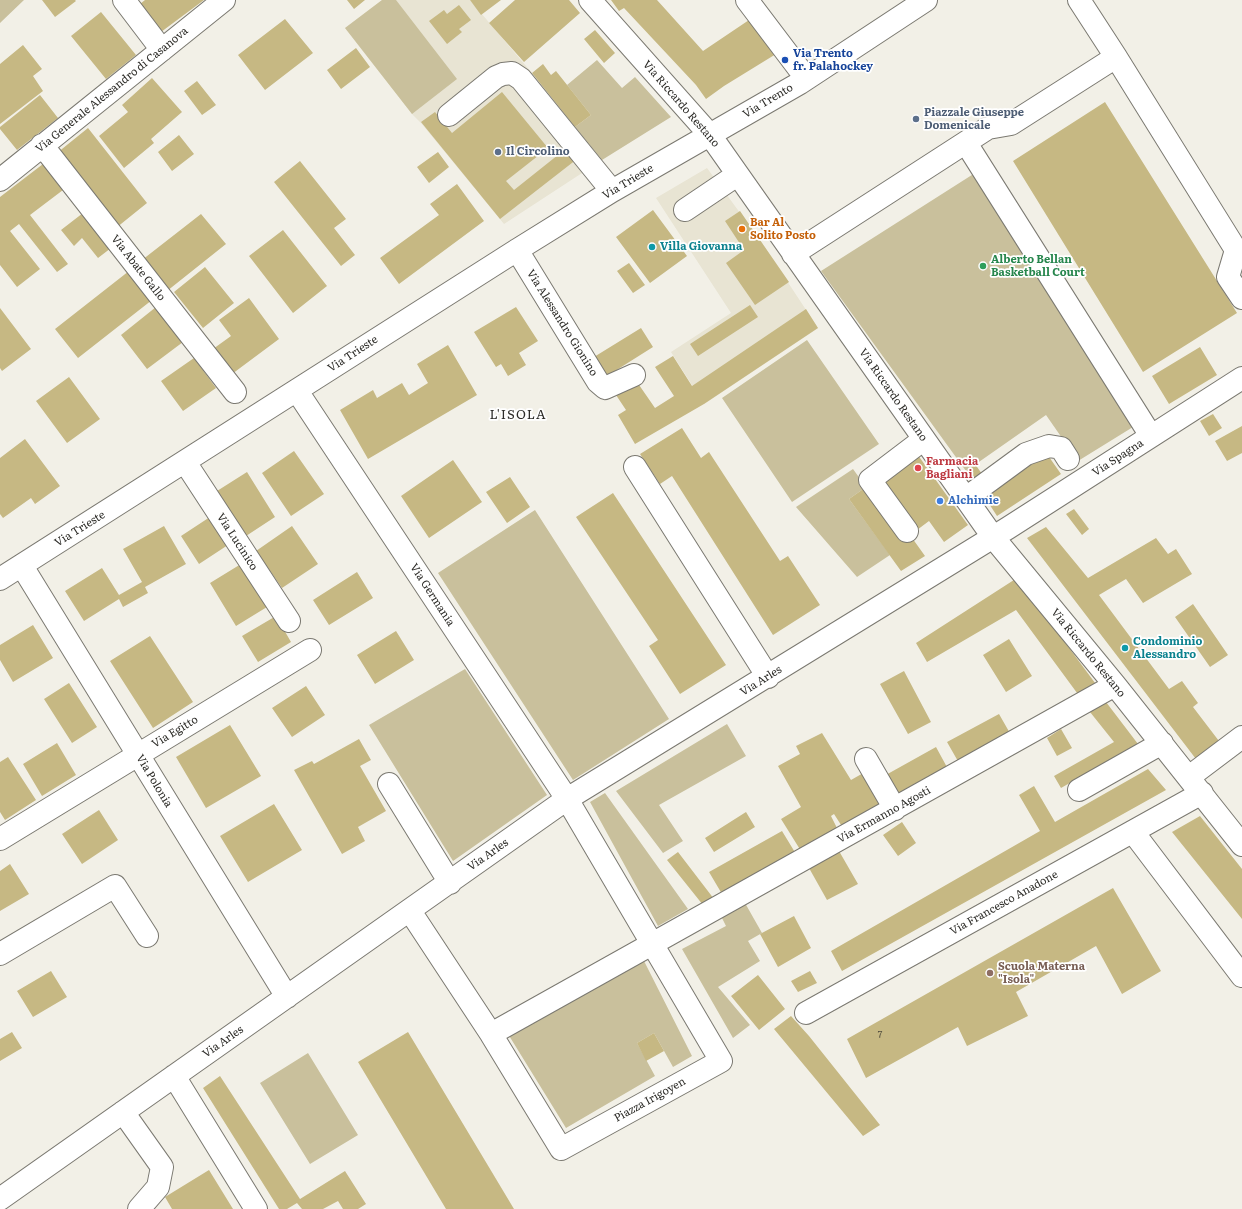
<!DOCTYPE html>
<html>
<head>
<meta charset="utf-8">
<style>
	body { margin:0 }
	canvas { display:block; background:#f2f0e7 }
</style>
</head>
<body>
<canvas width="1242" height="1209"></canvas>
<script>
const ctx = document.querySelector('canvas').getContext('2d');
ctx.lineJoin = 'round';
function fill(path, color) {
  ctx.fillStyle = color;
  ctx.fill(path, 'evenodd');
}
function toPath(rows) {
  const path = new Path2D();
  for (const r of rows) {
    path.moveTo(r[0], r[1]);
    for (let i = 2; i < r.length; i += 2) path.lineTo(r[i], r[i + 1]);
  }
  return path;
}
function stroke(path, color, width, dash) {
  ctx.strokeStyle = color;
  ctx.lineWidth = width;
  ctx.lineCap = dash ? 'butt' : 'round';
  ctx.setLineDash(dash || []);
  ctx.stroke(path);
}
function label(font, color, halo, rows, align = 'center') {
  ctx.font = font + ' Literata,serif';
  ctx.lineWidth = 3.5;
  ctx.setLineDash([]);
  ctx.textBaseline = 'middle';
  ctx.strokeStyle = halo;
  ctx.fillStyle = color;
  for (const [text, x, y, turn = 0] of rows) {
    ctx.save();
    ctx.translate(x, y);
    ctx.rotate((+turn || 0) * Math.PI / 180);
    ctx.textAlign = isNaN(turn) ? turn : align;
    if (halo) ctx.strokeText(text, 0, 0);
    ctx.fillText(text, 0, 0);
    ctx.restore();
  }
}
const built = toPath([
	[382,0,470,0,532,73,602,160,504,224,421,123,412,114,345,28],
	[707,168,760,240,818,328,704,404,671,352,731,313,656,198]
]);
const green = toPath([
	[0,0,24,0,0,23],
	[382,0,396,0,457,79,412,114,345,28],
	[597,60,622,88,635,77,671,117,602,160,575,127,591,115,567,85],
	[975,173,1133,427,1078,461,1046,415,966,471,821,271],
	[807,340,879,444,792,502,722,398],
	[853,469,866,487,849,499,890,555,857,577,796,507],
	[535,510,669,719,573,780,438,573],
	[465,669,547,795,453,861,369,725],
	[727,724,746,756,659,805,683,841,663,853,616,791],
	[605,793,688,909,658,926,590,802],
	[745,903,762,933,748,941,760,961,718,987,750,1025,733,1038,682,949,726,926,721,916],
	[643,959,692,1056,673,1067,654,1033,637,1043,655,1076,566,1128,508,1034],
	[308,1053,358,1135,310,1164,260,1083]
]);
const building = toPath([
	[42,0,75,0,76,1,55,17],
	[145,0,204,0,161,32,140,4],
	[347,0,365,0,354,9],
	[470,0,501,0,481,15],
	[515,0,569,0,580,13,524,62,489,23],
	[611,0,657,0,703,51,752,18,776,54,724,86,706,99,696,85,624,8,619,11],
	[459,5,471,20,459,29,462,32,447,44,429,21,444,10,447,14],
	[101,12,136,55,106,79,71,36],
	[285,19,313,53,265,90,238,55],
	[595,30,615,53,604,63,584,39],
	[23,45,42,69,33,76,43,91,0,124,0,64],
	[356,48,370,67,341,89,327,70],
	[543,64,551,75,556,71,591,115,575,127,532,73],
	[152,78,182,112,151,139,154,143,124,168,99,136,128,112,122,105],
	[197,81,216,105,202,115,184,91],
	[502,92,548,148,506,181,514,190,568,147,577,159,500,219,421,122,435,112,452,133],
	[40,95,58,118,17,150,0,129,0,127],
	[1105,102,1237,313,1143,372,1013,161],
	[88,128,147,203,116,228,57,153],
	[179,135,194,154,172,171,158,152],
	[438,152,449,167,429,183,417,167],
	[300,161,346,219,334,228,355,255,341,266,274,182],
	[43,164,63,190,30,215,68,264,57,272,19,224,10,231,40,269,17,287,0,265,0,197],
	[457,184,484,221,399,284,380,258,439,215,430,204],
	[653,210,687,256,650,283,616,237],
	[740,211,789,282,755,305,726,263,744,250,725,221],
	[83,213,111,248,98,258,82,238,74,246,61,230],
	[201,214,226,244,167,291,142,260],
	[283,230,327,286,293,313,249,256],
	[629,263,645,285,633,293,617,271],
	[205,267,234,303,203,328,174,292],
	[129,271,152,300,78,358,55,329],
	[249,298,279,339,232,374,213,349,231,336,219,320],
	[750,305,758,317,698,356,690,344],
	[156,307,183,342,147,369,121,335],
	[516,307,538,341,519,353,526,365,508,376,501,364,496,367,474,332],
	[0,308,31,349,2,371,0,368],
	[806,309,818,328,704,404,635,444,618,415,626,410,616,395,637,382,655,408,674,396,655,367,673,356,692,386],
	[641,328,653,347,607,376,594,357],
	[448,345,477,395,368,459,340,410,373,390,377,398,402,383,409,395,428,383,417,364],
	[1200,347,1217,375,1169,404,1152,376],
	[194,358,216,388,183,411,161,381],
	[69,377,100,419,67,443,36,401],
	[1213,414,1222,428,1209,436,1200,421],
	[1242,426,1242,453,1227,461,1215,441],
	[682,428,701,458,709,452,780,561,788,556,820,605,773,635,672,476,660,484,640,454],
	[25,439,60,486,35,504,31,498,3,518,0,514,0,458],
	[294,451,324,494,291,516,262,473],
	[915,451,968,525,944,542,929,521,917,530,879,478],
	[1047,454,1061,474,997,516,984,496],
	[453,460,482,502,429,538,401,496],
	[975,464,982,474,973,481,966,471],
	[247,472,275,517,246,536,217,491],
	[510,477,530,507,507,523,486,492],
	[866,487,910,535,925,556,901,571,849,499],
	[613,493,726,665,680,694,649,646,658,640,576,517],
	[1074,509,1089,529,1082,535,1066,514],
	[213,515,231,543,199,564,181,536],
	[164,526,186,564,145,587,148,593,123,607,119,599,84,621,65,591,102,568,119,595,142,582,123,549],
	[292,526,318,564,282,588,256,551],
	[1046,527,1088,578,1156,538,1168,554,1176,549,1192,574,1143,603,1126,579,1099,595,1169,689,1182,681,1198,703,1193,707,1222,745,1199,763,1027,538],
	[241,564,267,607,236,626,210,583],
	[357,572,373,598,329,625,313,600],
	[1017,578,1064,641,1098,687,1080,697,1016,610,927,662,916,643],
	[1193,604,1228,655,1210,667,1175,617],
	[276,616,291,642,258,662,242,636],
	[33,625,53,658,13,682,0,660,0,645],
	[396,631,414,660,375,684,357,655],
	[150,636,193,702,153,728,110,661],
	[1009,639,1032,676,1006,692,983,655],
	[904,671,931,722,908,734,880,684],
	[69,683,97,727,72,743,44,699],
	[306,686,325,715,292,737,272,708],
	[1106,702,1138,744,1061,788,1054,776,1114,742,1090,712],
	[999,714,1011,735,959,763,947,742],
	[230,725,261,776,206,808,176,757],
	[1061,729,1072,748,1057,756,1047,738],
	[822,733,851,780,865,772,884,805,843,828,834,814,831,816,838,830,801,851,781,819,801,807,778,766,800,754,796,746],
	[359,739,371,760,360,766,386,811,358,827,365,841,342,854,294,770,312,761,314,764],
	[57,743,76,775,42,796,23,764],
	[936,747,948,769,896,799,884,776],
	[8,757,36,800,5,820,0,812,0,762],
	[1148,769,1166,790,842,971,831,951,1040,831,1019,795,1034,786,1055,822],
	[274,804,302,850,248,882,220,836],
	[99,810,118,840,82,864,62,834],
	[746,812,755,827,714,852,705,838],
	[1200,816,1242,869,1242,919,1172,832],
	[902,822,916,843,898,856,883,835],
	[782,831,796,854,722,894,709,872],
	[839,851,858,884,827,900,809,868],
	[678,852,714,899,703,905,667,860],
	[10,864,29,894,0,911,0,871],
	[1113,888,1161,971,1122,994,1096,946,1016,992,1028,1016,967,1046,958,1027,866,1078,847,1039],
	[794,916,811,948,778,967,760,934],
	[51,971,67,997,33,1017,17,991],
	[810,971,817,983,798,992,791,981],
	[758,975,785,1009,759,1030,731,996],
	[791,1016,809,1036,880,1125,863,1136,774,1029],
	[12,1032,22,1048,0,1061,0,1039],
	[408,1032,514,1209,446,1209,358,1062],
	[654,1033,664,1051,646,1061,637,1043],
	[220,1076,300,1199,345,1171,366,1204,358,1209,343,1209,338,1201,323,1209,302,1209,297,1203,287,1209,279,1209,203,1088],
	[209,1170,233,1209,172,1209,165,1197]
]);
const minor = toPath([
	[124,0,162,50],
	[590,0,710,135,993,537,1115,685,1242,845],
	[747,0,806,78],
	[1116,57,1236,250,1228,277,1242,298],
	[449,115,496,77,503,74,512,73,521,79,612,191],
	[966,143,1151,436],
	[42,145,235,392],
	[0,180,224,0],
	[685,210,737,175],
	[517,250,598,382,605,388,634,375],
	[793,254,988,128,1011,124,1116,57,1079,0],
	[297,391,567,799,721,1061,561,1149,491,1034,410,911],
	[185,462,289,621],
	[635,467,768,677],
	[966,498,1026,454,1049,446,1061,448,1068,459],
	[907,531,870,480,924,439],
	[22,566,287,997],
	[0,579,517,250,612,191,800,83,926,0],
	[866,759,895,809],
	[1189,777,1242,737],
	[389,784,450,883],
	[1079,790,1162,743],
	[1133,832,1242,976],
	[0,839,310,650],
	[0,954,115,886,147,936],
	[806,1013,1202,793],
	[491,1034,1115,685],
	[174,1076,256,1209],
	[123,1112,162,1167,158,1187,139,1209],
	[0,1199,567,799,1008,528,1242,378]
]);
const markers = [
	[785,60,4,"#1a4fb4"],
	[916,119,4,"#5c6f8a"],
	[498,152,4,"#5c6f8a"],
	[742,229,4,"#e8710a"],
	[652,247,4,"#0f9aa8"],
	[983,266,4,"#2e9e5b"],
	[918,468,4,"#e0444e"],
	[940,501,4,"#3f7fe0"],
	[1125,648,4,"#0f9aa8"],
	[990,973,4,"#8d6e63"]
];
const numberNames = [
	["7",880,1035]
];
const transitNames = [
	["Via Trento",793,54],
	["fr. Palahockey",793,67]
];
const streetNames = [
	["Via Generale Alessandro di Casanova",112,90,-39],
	["Via Trento",768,101,-31],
	["Via Riccardo Restano",681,104,49],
	["Via Trieste",628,182,-31],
	["Via Abate Gallo",138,268,52],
	["Via Alessandro Gionino",562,323,58],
	["Via Trieste",353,354,-33],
	["Via Riccardo Restano",893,395,55],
	["Via Spagna",1118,458,-33],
	["Via Trieste",80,529,-32],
	["Via Lucinico",237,542,57],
	["Via Germania",432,595,57],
	["Via Riccardo Restano",1088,653,51],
	["Via Arles",761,681,-32],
	["Via Egitto",175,732,-31],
	["Via Polonia",154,781,59],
	["Via Ermanno Agosti",884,815,-29],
	["Via Arles",488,855,-35],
	["Via Francesco Anadone",1004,903,-29],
	["Via Arles",223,1042,-35],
	["Piazza Irigoyen",650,1100,-29]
];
const serviceNames = [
	["Piazzale Giuseppe",924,113],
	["Domenicale",924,126],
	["Il Circolino",506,152]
];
const foodNames = [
	["Bar Al",750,223],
	["Solito Posto",750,236]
];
const cultureNames = [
	["Villa Giovanna",660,247],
	["Condominio",1133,642],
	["Alessandro",1133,655]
];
const leisureNames = [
	["Alberto Bellan",991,260],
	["Basketball Court",991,273]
];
const healthNames = [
	["Farmacia",926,462],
	["Bagliani",926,475]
];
const shopNames = [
	["Alchimie",948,501]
];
const educationNames = [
	["Scuola Materna",998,967],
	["\"Isola\"",998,980]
];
const quarterNames = [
	["L'ISOLA",518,415]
];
fill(built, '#e8e4d3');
fill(green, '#c9c09c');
fill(building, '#c6b883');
stroke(minor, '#7b7971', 24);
stroke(minor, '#fff', 22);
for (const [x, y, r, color] of markers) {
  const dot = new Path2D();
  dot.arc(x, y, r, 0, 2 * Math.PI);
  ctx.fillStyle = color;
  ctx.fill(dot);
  stroke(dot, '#fff', 1.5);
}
label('9px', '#534f3f', null, numberNames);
label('bold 11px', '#164399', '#fff', transitNames, 'left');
label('11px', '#2d2c28', '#fff', streetNames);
label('bold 11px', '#4e5e75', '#fff', serviceNames, 'left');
label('bold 11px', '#c56008', '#fff', foodNames, 'left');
label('bold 11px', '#0d838f', '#fff', cultureNames, 'left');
label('bold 11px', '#27864d', '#fff', leisureNames, 'left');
label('bold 11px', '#be3a42', '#fff', healthNames, 'left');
label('bold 11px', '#366cbe', '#fff', shopNames, 'left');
label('bold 11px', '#785e54', '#fff', educationNames, 'left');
ctx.letterSpacing = '1px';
label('13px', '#2d2c28', '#fff', quarterNames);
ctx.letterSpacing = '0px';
</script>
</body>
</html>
